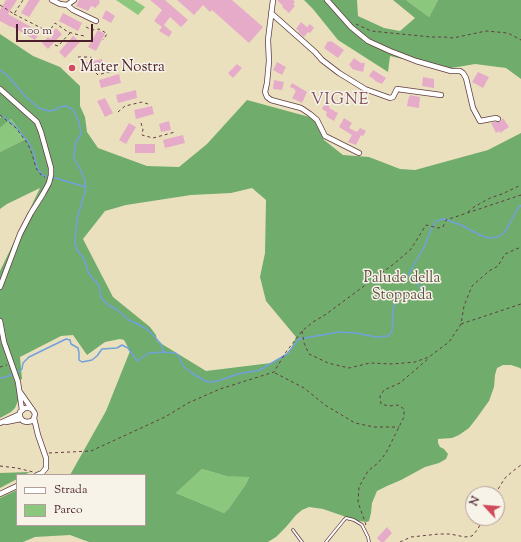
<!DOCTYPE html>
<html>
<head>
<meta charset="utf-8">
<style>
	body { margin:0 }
	#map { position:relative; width:521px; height:542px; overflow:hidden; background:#ebe0be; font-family:"Sorts Mill Goudy",serif }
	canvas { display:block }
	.legend { position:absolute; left:16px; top:474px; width:130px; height:52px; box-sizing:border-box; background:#f7f3e8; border:1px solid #b29e9c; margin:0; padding:5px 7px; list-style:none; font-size:12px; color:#4a1f2b }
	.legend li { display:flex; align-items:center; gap:8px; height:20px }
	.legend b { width:20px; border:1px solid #b29e9c }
	.north { position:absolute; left:465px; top:486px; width:40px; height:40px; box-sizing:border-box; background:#f7f3e8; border:1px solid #b29e9c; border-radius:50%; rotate:296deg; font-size:11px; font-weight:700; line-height:16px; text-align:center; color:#4a1f2b }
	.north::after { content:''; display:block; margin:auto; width:14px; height:18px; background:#d1495b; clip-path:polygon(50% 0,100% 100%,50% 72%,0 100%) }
	.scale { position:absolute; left:16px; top:24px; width:77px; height:18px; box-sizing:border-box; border:2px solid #4a1f2b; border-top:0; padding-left:5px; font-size:12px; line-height:14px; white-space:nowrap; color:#4a1f2b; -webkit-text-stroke:3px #f7f3e8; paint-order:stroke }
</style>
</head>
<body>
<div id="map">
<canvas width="521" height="542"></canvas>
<ul class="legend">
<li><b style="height:5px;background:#fff"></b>Strada</li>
<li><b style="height:11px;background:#8bc87d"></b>Parco</li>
</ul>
<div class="north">N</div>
<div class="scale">100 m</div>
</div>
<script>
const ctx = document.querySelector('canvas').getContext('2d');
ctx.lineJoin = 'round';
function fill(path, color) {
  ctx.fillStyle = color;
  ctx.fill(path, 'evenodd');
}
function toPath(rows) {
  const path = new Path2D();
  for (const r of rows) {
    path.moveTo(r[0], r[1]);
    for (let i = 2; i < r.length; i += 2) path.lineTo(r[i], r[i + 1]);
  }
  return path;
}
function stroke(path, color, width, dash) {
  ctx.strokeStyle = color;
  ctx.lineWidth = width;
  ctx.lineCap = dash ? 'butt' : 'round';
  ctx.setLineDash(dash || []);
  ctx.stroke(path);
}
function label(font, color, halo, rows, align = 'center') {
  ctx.font = font + ' "Sorts Mill Goudy",serif';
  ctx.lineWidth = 3;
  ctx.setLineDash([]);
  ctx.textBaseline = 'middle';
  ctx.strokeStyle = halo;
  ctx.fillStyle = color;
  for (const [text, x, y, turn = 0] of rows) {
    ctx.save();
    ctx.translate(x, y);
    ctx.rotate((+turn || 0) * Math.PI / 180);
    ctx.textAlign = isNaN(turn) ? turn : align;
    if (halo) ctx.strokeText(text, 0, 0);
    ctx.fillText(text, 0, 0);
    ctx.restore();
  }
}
const green = toPath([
	[116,0,134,0,145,7,138,15],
	[406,0,438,0,429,17],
	[11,119,26,139,0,152,0,128],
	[202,469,226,476,249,476,246,484,229,508,224,513,176,493]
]);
const forest = toPath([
	[304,0,357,0,358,16,384,28,400,31,415,18,393,0,406,0,429,17,438,0,521,0,521,79,506,68,475,64,446,69,390,56,388,72,338,40,313,9],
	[0,34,33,56,60,67,80,86,80,106,85,117,87,132,98,148,147,166,179,167,207,144,247,100,313,118,324,140,343,155,369,157,400,169,415,170,488,150,521,133,521,369,520,368,511,365,503,365,497,368,495,375,494,387,489,401,476,419,469,428,459,435,452,438,438,439,438,443,440,447,444,449,448,454,446,459,439,463,425,467,401,480,387,486,377,491,372,503,371,513,369,521,367,522,358,521,323,509,309,507,302,510,296,515,286,527,276,537,268,542,89,542,70,535,35,537,23,542,0,542,0,498,17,490,17,525,145,525,145,475,70,475,106,411,130,351,124,340,120,339,105,342,87,355,73,335,61,336,20,357,22,379,15,383,18,392,18,401,15,408,11,412,0,418,0,271,40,188,7,204,0,209,0,152,26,139,11,119,0,128,0,118,1,117,0,116],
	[252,188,266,200,265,253,260,277,266,301,296,337,289,353,271,363,206,371,157,341,156,335,150,327,113,297,83,239,105,211,126,205,191,195,231,193],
	[202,469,226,476,249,477,246,484,229,508,224,513,176,493],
	[30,472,24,475,17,475,17,479,0,488,0,473]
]);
const stream = toPath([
	[0,70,7,75,26,97,39,108,49,111,55,110,60,107,66,106,71,108,75,113,79,122,81,134,76,142,74,152,74,157,85,180,86,188,77,219,75,242,77,250,84,259,89,274,99,285,101,298,108,305,116,309,129,320,145,328,151,333,161,344,164,352],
	[3,116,17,128,29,143,34,154,37,167,42,175,49,177],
	[52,177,86,187],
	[0,378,6,377,18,372,22,369,23,363,29,357,66,339,70,340,71,344,78,348,79,353,79,360,82,362,92,360,97,356,102,349,117,348,122,345,128,348,137,361,149,353,164,352,175,353,178,355,184,367,192,373,205,381,211,382,218,381,238,374,260,370,287,354,299,339,339,332,356,333,376,337,389,336,392,331,393,310,396,298,398,295,404,293,419,295,421,294,422,291,418,284,410,277,409,273,424,247,433,226,435,222,438,220,444,219,461,225,480,235,488,238,498,237,504,233,508,227,516,211,521,205]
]);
const building = toPath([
	[6,0,17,0,8,14,40,32,35,40,11,26,11,27,0,21,0,10],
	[29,0,40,0,29,17,21,13],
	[79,0,98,0,100,1,98,6,97,5,96,8,91,6,88,11,76,6],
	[150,0,165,0,188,20,181,27,170,17,164,25,172,32,169,37,159,31,162,27,154,21,162,10],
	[177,0,232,0,263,27,249,43,212,10,210,12,203,5,194,15],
	[277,0,293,0,295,2,293,4,295,6,289,13,282,7,283,6],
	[106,10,115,16,111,23,102,18],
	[63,13,82,23,78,31,59,21],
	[301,22,307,27,310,24,314,28,310,33,308,32,304,37,298,32,299,31,296,29],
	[56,28,62,34,48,49,42,43,48,37,51,39,54,33,53,32],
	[98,30,105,34,96,51,88,47],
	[73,36,80,42,65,58,59,52],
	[328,41,330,42,331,41,344,50,338,58,324,48],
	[354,58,361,63,365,63,363,72,352,69,352,68,349,65],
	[102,59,104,68,86,72,84,63],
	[277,62,286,67,282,75,273,70],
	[237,64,242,68,233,78,228,73],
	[373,70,386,78,382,84,375,81,375,80,369,76],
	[478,72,489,77,483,88,472,82],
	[119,74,121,83,101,88,99,80],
	[423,77,434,79,434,88,422,86],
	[274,80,284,82,282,90,273,89],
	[292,83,307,92,302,103,292,98,296,91,294,90,295,89,290,87],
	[136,90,137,98,118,103,116,95],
	[410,95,420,97,419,108,407,106,408,100],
	[105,98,113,113,105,117,97,101],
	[325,103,330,106,329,108,338,113,334,121,327,117,327,116,326,115,327,112,322,109],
	[152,106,154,114,136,119,134,110],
	[344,118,352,123,349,128,357,132,360,128,366,131,363,136,361,135,356,145,348,142,352,135,339,127],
	[503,118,509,127,500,133,499,131,496,133,491,123,495,122,500,122],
	[169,121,171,130,161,132,159,124],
	[129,123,136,127,126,144,119,140],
	[183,135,185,143,165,148,163,140],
	[135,144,155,144,155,153,135,153],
	[387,527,392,533,384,542,381,542,377,538]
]);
const path = toPath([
	[0,5,14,14,23,0],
	[14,14,45,30,47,29,50,30,55,23,68,32,79,35,85,36],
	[356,24,371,31,431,37,445,37,453,38,486,31,508,33,521,40],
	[86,27,92,30,99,29,106,33,107,34,103,40],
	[55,45,58,46,70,33],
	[78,57,90,57,94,59],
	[96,73,98,75,108,72,112,74],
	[118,112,125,106,142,102,148,104],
	[0,115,16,128,28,144,32,154,36,168,42,176,45,177],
	[141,123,143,129,142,135,153,138,175,132],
	[468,212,474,207,490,198,502,194,521,185],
	[461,324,521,304],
	[302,331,304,343,309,354,328,363,349,368,370,363,392,364,415,362,429,357,449,342,461,324,464,306,472,286,489,271,498,266,505,254,521,247],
	[0,367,7,365],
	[275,373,304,388,325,405,355,423,374,427,399,427],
	[49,453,91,451,165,417,188,403,220,389,274,372,286,352,302,331,313,322,325,315,395,263,411,249,426,225,438,228,443,227,446,220,521,195],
	[0,466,17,468,33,472],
	[495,494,505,478,513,471,521,465],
	[366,525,358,502,359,487,368,471,378,463,386,453,404,417,404,409,398,405,389,406,381,404,380,396,384,390,400,383,429,358],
	[400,542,411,537,439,534,450,534,465,537,472,536,478,529,483,518]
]);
const service = toPath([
	[293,530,302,542],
	[326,542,344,520,346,518,354,520,362,525,368,537,369,542]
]);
const minor = toPath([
	[52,0,60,4,67,5,74,0],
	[273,0,268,40,269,61,267,83,265,92,267,97,271,100,301,108,310,114,317,120,325,136,359,153],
	[327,0,351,27,368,41,390,51,416,61,451,71,460,71,463,73,466,78,473,108,480,121,496,118,498,119],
	[67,5,73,10,96,21],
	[271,13,315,52,322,60,339,73,365,89,390,98,393,97,397,89,441,95],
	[0,89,37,122,41,132,51,168,51,175,49,183,43,194,31,213,20,234,0,287],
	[0,321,4,342,18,382,22,410],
	[20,392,34,412,35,414,34,418,38,435,46,458,46,468,42,473,37,475],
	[32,409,29,408,25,408,20,412,20,417,23,421,27,422,32,421,34,418],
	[6,422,21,419],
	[0,423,20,414],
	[0,494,17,486]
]);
const markers = [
	[72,68,4,"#d1495b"]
];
const poiNames = [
	["Mater Nostra",80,68]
];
const parkNames = [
	["Palude della",402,279],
	["Stoppada",402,296]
];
const neighbourhoodNames = [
	["VIGNE",340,101]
];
fill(green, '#8bc87d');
fill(forest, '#70ac6c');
stroke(stream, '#71a1db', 1.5);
fill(building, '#e6abc9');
stroke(service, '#623c41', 3.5);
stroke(minor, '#623c41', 6);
stroke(path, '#623c41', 1, [3, 3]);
stroke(service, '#fff', 2);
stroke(minor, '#fff', 4.5);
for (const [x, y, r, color] of markers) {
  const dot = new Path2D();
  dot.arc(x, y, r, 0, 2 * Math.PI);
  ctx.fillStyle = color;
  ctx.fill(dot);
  stroke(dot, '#f7f3e8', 1.5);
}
label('15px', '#4a1f2b', '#f7f3e8', poiNames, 'left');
label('15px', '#5e5244', '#f7f3e8', parkNames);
ctx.letterSpacing = '1px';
label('16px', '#815062', '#f7f3e8', neighbourhoodNames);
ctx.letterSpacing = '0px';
</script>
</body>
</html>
